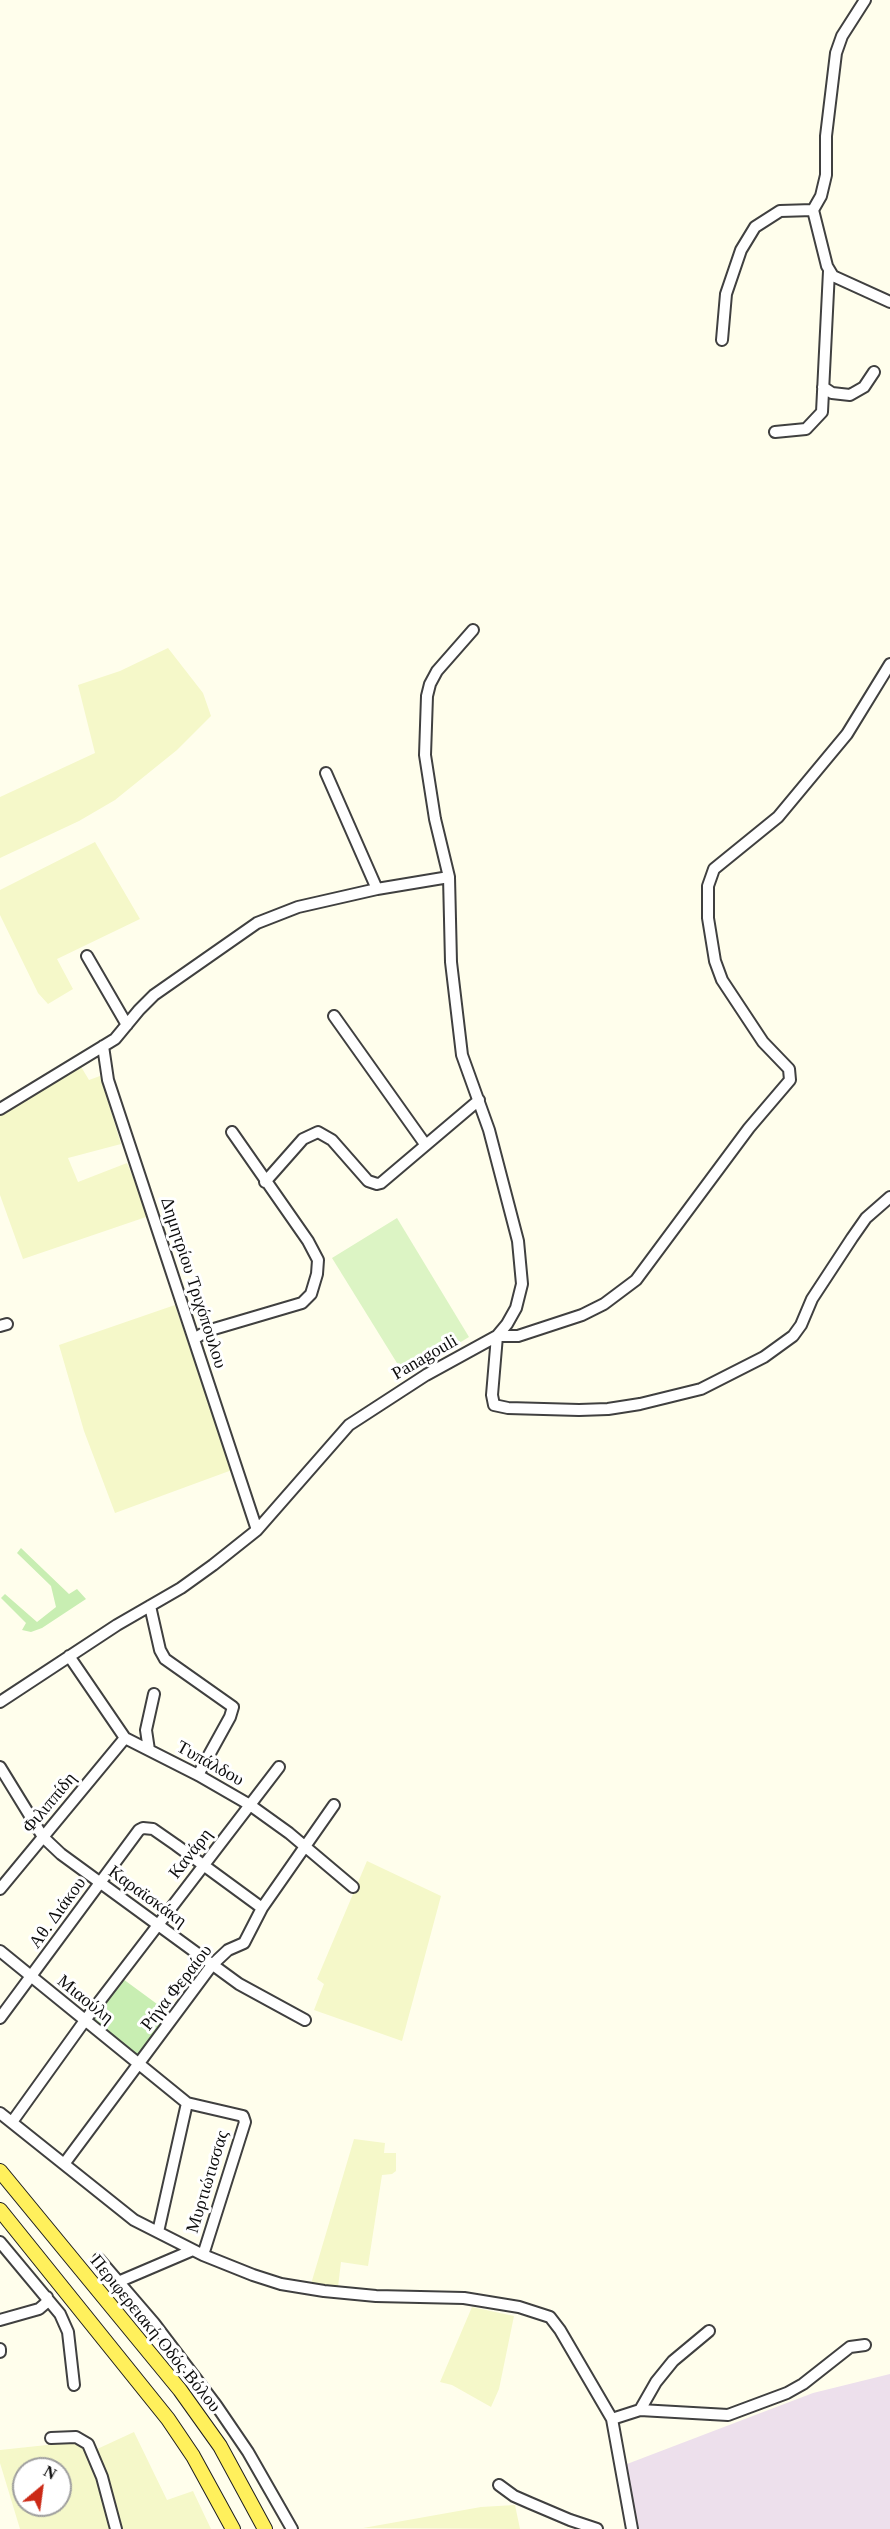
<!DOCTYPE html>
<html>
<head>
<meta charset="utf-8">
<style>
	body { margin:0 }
	#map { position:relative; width:890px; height:2529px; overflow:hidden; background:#fffeec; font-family:"Times New Roman",serif }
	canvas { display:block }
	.north { position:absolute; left:12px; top:2457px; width:60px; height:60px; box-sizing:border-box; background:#fff; border:2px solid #9e9e9e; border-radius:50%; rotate:29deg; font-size:16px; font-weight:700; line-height:24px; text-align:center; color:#0d0d0d }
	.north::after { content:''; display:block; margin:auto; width:21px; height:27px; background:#cb2916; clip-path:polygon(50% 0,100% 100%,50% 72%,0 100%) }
</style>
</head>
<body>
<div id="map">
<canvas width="890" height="2529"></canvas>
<div class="north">N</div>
</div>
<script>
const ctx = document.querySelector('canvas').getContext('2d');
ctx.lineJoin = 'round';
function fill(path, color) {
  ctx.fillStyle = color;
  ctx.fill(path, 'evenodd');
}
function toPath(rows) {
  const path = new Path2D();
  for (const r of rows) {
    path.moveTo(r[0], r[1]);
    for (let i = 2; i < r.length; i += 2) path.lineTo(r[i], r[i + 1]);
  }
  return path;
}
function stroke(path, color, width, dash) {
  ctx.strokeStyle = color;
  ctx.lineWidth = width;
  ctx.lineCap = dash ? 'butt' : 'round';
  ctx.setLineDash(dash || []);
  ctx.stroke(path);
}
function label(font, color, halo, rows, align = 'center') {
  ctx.font = font + ' "Times New Roman",serif';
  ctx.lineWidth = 6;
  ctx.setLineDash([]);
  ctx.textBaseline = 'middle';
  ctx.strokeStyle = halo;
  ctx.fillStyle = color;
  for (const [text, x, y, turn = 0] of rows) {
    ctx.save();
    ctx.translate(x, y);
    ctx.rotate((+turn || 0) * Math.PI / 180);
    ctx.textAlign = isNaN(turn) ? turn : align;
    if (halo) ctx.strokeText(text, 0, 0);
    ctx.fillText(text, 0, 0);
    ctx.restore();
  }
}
const industrial = toPath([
	[890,2374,890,2529,636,2529,627,2464,813,2393]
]);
const farmland = toPath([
	[168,648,203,693,211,716,177,750,115,800,79,821,0,858,0,797,95,753,78,685,120,671],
	[95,842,140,919,57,959,73,989,48,1004,38,993,0,915,0,890],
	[80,1065,89,1080,100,1076,121,1144,68,1158,78,1182,127,1163,149,1216,23,1259,0,1195,0,1115],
	[175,1305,232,1470,115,1513,84,1431,59,1345],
	[367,1861,441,1896,402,2041,314,2010,324,1984,317,1979],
	[354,2139,385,2143,384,2153,396,2153,396,2171,392,2174,382,2175,368,2266,341,2262,338,2287,311,2284],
	[472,2307,514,2316,499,2389,491,2407,452,2385,440,2382],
	[134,2432,167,2500,193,2491,211,2529,118,2529,95,2450],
	[75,2442,86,2447,94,2462,113,2529,20,2529,0,2463,0,2450],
	[24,2469,60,2469,60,2505,24,2505],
	[515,2505,520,2529,363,2528,481,2507]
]);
const green = toPath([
	[21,1548,69,1594,77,1589,86,1599,42,1628,31,1632,22,1630,26,1623,1,1598,5,1594,37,1622,56,1607,51,1586,17,1553],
	[123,1979,172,2015,140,2058,92,2022]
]);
const pitch = toPath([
	[397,1218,469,1337,405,1376,332,1258]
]);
const minor = toPath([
	[865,0,842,36,836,53,826,136,826,175,821,196,813,210,827,266,833,276,890,302],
	[722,340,726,294,741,250,755,227,780,211,813,210],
	[823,387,832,393,850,395,864,387,874,372],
	[775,432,806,429,822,412,829,271],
	[890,664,847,734,778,817,714,869,708,886,708,918,715,961,722,980,763,1042,789,1069,790,1080,749,1128,636,1280,604,1304,582,1315,518,1336,497,1336,492,1395,494,1405,508,1408,579,1410,608,1409,640,1404,701,1389,764,1357,793,1336,801,1325,812,1299,852,1238,866,1218,890,1197],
	[326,773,377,889],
	[87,956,127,1025],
	[334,1016,425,1144],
	[103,1046,108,1080,257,1530],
	[0,1109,115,1039,139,1010,154,995,257,923,298,907,377,889,449,877],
	[265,1182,303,1139,318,1132,332,1140,368,1181,377,1184,381,1183,479,1100],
	[0,1326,7,1324],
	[194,1339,207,1331,302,1303,311,1294,317,1274,318,1260,308,1241,232,1132],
	[150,1606,160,1650,165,1659,233,1707,230,1717,198,1775],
	[69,1656,125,1738,198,1775,250,1805,289,1833,353,1887],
	[0,1702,117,1625,181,1588,213,1565,257,1530,349,1425,426,1375,497,1336,507,1324,516,1308,522,1284,518,1241,489,1130,462,1055,451,962,449,877,435,819,425,755,427,696,430,684,437,671,473,630],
	[149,1750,146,1730,154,1694],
	[0,1767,43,1837,61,1854,239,1984,305,2020],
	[0,1889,125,1738],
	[0,1951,187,2103,243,2116,245,2122,203,2255],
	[0,2018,139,1830,143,1828,153,1829,176,1845,262,1908],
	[0,2113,134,2220,203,2255,253,2275,281,2284,324,2291,376,2296,464,2298,519,2307,550,2317,560,2330,612,2419,632,2529],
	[12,2122,86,2019,279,1767],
	[64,2164,212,1965,228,1950,244,1943,262,1908,334,1805],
	[158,2232,187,2103],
	[0,2242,60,2314,68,2332,74,2385],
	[99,2259,154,2323,216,2405,248,2452,292,2529],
	[118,2282,193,2250],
	[0,2320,39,2309,46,2303,47,2297],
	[0,2349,0,2352],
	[640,2410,656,2382,673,2361,709,2331],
	[612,2419,640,2410,728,2415,787,2393,803,2384,850,2347,865,2345],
	[51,2438,76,2437,88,2444,102,2477,116,2529],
	[499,2485,514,2496,530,2503,570,2520,597,2529]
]);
const major = toPath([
	[0,2171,180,2390,220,2446,265,2529],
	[0,2210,168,2419,193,2456,233,2529]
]);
const streetNames = [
	["Δημητρίου Τριχόπουλου",193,1283,72],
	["Panagouli",425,1358,-30],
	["Τυπάλδου",210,1764,29],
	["Φιλιππίδη",50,1803,-50],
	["Κανάρη",191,1854,-52],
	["Καραϊσκάκη",147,1897,36],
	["Αθ. Διάκου",58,1913,-54],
	["Ρήγα Φεραίου",177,1988,-52],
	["Μιαούλη",85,2000,39],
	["Μυρτιώτισσας",208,2182,-73],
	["Περιφερειακή Οδός Βόλου",155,2334,51]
];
fill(industrial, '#ede0ec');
fill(farmland, '#f5f8c9');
fill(green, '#c8eeb2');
fill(pitch, '#dcf4c4');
stroke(minor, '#404040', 14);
stroke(major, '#1e1e1e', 16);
stroke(minor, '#fff', 10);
stroke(major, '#fff05c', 14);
label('18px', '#0d0d0d', '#fff', streetNames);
</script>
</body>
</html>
